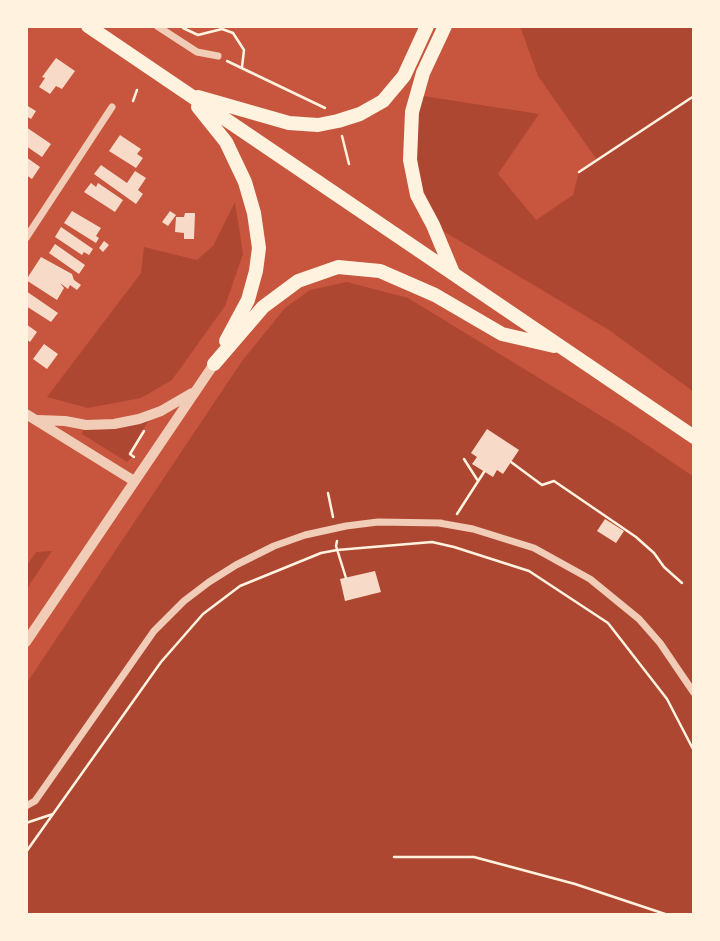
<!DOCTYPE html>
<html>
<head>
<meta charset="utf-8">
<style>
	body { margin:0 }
	#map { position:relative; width:720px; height:941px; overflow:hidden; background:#c8553d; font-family:Poppins,sans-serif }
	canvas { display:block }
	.frame { position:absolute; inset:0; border:28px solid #fff3e0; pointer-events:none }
</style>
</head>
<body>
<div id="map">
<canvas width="720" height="941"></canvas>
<div class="frame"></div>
</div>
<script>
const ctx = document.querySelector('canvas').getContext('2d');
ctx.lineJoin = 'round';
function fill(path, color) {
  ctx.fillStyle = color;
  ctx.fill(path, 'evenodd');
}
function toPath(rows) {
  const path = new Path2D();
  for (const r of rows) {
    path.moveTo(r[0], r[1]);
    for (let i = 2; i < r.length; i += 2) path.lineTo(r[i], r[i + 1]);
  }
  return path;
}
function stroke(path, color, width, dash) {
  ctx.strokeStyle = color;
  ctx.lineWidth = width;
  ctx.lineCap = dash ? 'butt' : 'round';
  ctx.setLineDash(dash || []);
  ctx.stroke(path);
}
const green = toPath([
	[520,26,694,26,694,392,609,330,433,225,417,195,417,95,539,114,498,174,536,220,573,195,579,172,597,160,538,76],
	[235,202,243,254,225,306,172,380,141,398,88,408,47,397,141,273,144,247,197,260,213,246],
	[347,282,408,298,629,433,694,477,694,915,26,915,26,684,242,361,285,308,310,290],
	[149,420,128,454,132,457,127,462,82,434,83,430,116,429],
	[52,551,26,590,26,567,36,552]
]);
const building = toPath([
	[56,58,75,71,62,89,56,86,50,94,39,87,45,78,42,77],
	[26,105,36,111,31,119,26,116],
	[26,127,51,144,42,157,26,146],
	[120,135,141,149,137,154,143,158,136,168,109,151],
	[26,157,40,167,32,179,26,175],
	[101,165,127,183,135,171,146,178,138,190,143,194,136,204,94,174],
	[91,183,96,187,98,183,123,200,115,212,84,192],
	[72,211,101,228,96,236,99,238,96,243,64,223],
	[170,211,176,215,168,226,162,222],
	[185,213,195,213,194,239,184,239,184,233,175,232,176,217,184,217],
	[61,227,93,249,89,255,84,252,82,255,55,237],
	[104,241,109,245,103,252,99,248],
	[55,244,85,265,79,274,49,253],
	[41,257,72,274,74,280,81,285,77,290,70,285,68,289,60,283,64,288,57,300,26,280],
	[26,291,58,313,51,322,26,306],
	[26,324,37,332,30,342,26,339],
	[44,344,58,354,47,369,33,359],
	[487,429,519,450,503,474,497,470,493,477,472,464,477,457,471,453],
	[605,519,624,531,616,543,597,531],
	[375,571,381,592,345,601,340,579]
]);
const path = toPath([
	[183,28,198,35,222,29,233,33,244,50,242,67],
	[227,61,325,108],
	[133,101,137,90],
	[342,136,349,164],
	[579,172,694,96],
	[134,457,130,454,144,431],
	[464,459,478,481],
	[511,462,542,485,554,481,636,537,654,553,664,567,682,583],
	[328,493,333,517],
	[457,514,484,472],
	[337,541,336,546,346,578],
	[26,823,53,814],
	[26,852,161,662,203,614,240,586,321,553,337,550,432,542,454,547,529,571,608,623,667,699,694,751],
	[394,857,474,857,575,884,668,915]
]);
const minor = toPath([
	[157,26,197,52,218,56],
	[26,238,112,107],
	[439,523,473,529,534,548,590,579,639,619,660,643,694,693],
	[26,806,35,801,154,631,184,601,209,582,236,565,274,546,305,535,346,526,378,522,441,523]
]);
const tertiary = toPath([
	[26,414,134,481],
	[37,420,65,421,86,425,114,424,139,419,161,411,192,393],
	[26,642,214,364]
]);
const trunk = toPath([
	[88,26,694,437],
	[445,26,423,73,412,112,410,160,417,195,433,225,453,273],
	[198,97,289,123,318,125,338,121,360,114,383,101,404,76,427,26],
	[198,107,226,142,245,182,254,213,259,248,256,271,248,300,226,341],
	[214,364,263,307,298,281,338,267,380,271,435,295,502,334,554,346]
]);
fill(green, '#ae4732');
fill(building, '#f7dbc8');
stroke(path, '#fff3e0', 2.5);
stroke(minor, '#f1ccb7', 7);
stroke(tertiary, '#f1ccb7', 10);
stroke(trunk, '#fff3e0', 14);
</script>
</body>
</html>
